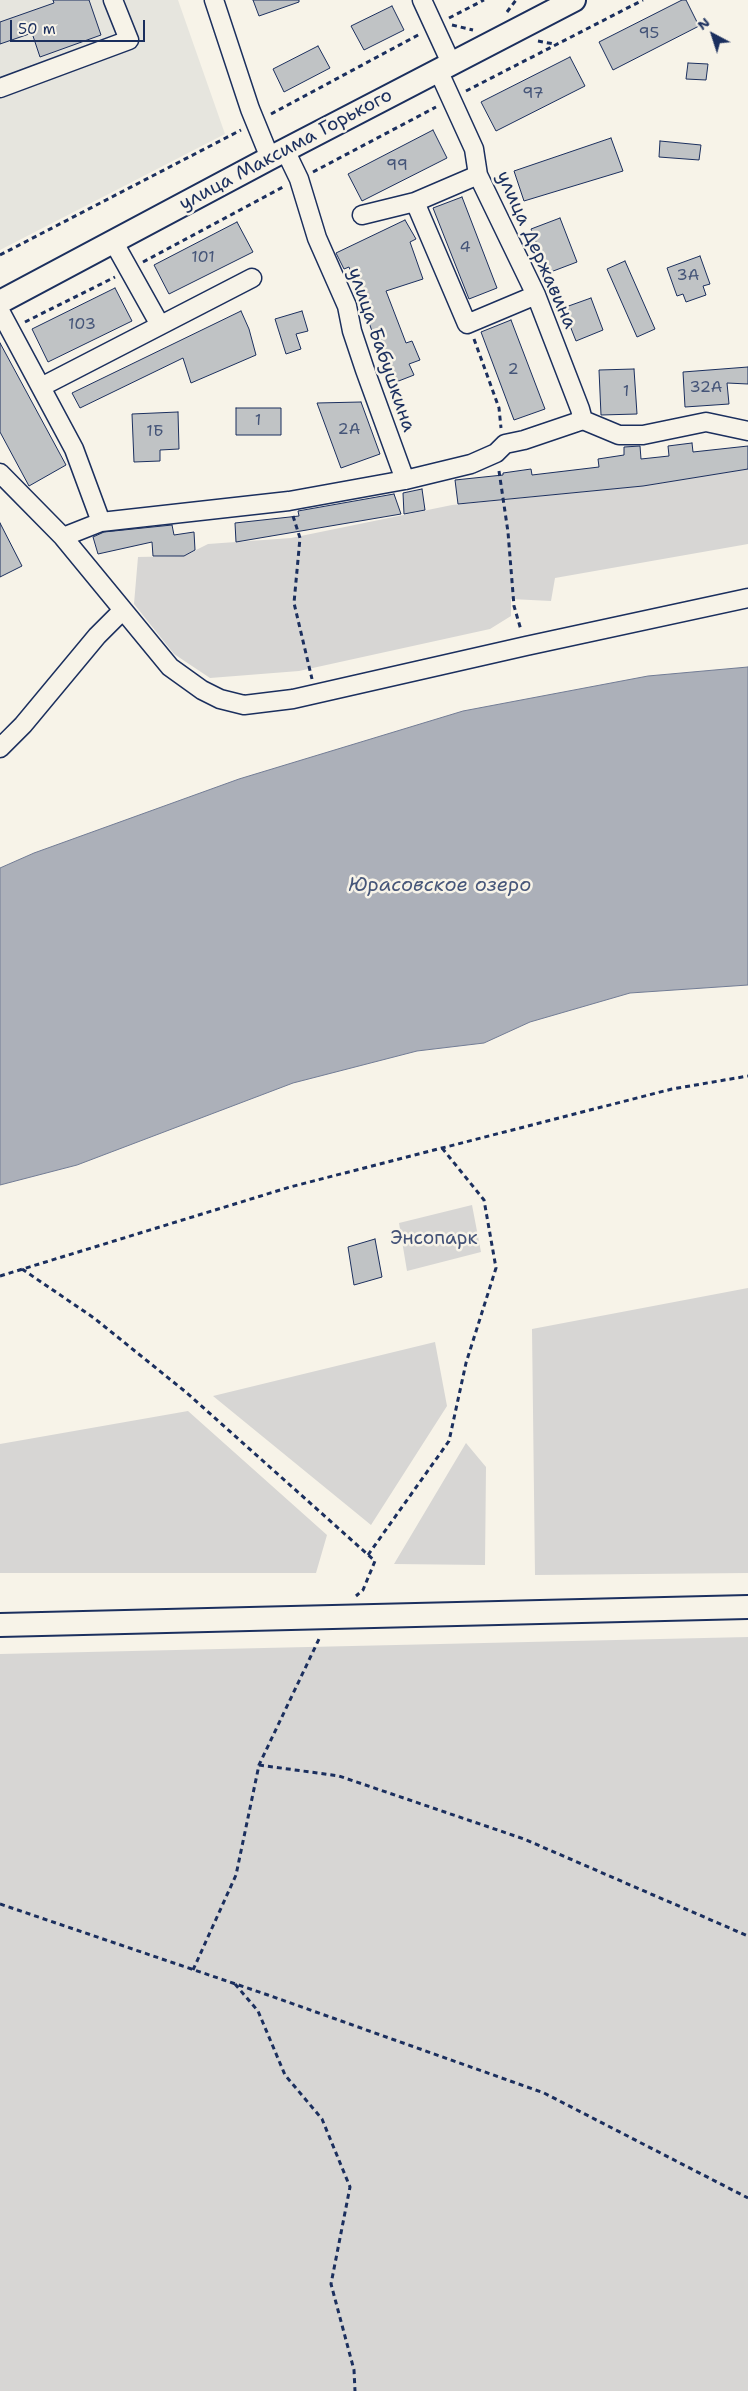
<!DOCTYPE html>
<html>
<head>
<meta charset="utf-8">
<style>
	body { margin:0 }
	#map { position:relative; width:748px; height:2391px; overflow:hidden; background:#f7f3e8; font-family:"Shantell Sans",sans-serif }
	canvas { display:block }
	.north { position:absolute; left:688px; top:10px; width:50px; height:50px; -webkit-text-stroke:4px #f7f3e8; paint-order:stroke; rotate:320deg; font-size:14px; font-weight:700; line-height:20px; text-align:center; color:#1b2f5e }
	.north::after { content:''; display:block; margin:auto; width:18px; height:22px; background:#1b2f5e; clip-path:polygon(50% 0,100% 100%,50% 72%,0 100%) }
	.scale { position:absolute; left:10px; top:20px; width:135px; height:22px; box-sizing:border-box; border:2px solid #1b2f5e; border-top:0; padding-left:6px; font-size:15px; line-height:18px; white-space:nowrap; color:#1b2f5e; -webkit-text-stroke:4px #f7f3e8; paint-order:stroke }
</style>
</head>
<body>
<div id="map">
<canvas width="748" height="2391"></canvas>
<div class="north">N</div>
<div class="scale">50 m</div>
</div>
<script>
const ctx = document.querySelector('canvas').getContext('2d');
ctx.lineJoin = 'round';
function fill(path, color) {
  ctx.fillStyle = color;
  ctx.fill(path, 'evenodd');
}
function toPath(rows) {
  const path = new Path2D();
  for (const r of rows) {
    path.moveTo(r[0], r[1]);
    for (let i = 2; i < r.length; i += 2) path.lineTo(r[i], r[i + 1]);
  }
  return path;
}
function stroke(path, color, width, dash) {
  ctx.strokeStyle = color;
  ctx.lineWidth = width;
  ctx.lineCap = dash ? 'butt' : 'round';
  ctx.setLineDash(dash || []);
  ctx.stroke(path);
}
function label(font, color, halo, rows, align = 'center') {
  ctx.font = font + ' "Shantell Sans",sans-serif';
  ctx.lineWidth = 5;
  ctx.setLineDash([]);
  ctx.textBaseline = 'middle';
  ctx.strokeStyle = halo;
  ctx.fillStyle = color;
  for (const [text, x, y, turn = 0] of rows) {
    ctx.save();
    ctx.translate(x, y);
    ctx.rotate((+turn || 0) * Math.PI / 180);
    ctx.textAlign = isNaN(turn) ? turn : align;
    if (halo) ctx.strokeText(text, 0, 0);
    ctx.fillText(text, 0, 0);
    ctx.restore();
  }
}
const built = toPath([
	[0,0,178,0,225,134,0,250]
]);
const green = toPath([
	[748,469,748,544,555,578,551,601,511,599,511,616,490,629,299,671,210,678,174,654,134,604,138,557,184,556,208,544,291,538,452,505,643,486],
	[472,1205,481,1252,407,1271,399,1223],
	[748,1288,748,1573,535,1575,532,1329],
	[435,1342,447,1406,371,1525,213,1396],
	[188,1411,327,1535,316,1573,0,1573,0,1444],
	[466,1443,486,1467,485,1565,394,1564],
	[748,1637,748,2391,0,2391,0,1654]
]);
const water = toPath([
	[748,667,748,985,630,993,530,1022,484,1043,417,1051,293,1083,77,1165,0,1185,0,868,34,853,239,779,463,711,648,676,748,667]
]);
const building = toPath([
	[53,0,89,0,101,35,40,57,32,33,0,44,0,22,54,3,53,0],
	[253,0,299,0,299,2,259,16,253,0],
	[682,0,686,0,699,26,613,70,599,42,682,0],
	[392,6,404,30,364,50,351,26,392,6],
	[318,46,330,68,284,92,273,69,318,46],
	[570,57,585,86,496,131,481,102,570,57],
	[688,63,708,64,706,80,686,79,688,63],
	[433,130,447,158,362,201,348,174,433,130],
	[611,138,623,171,524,201,514,171,611,138],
	[660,141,701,145,699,160,659,157,660,141],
	[462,197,497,288,469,299,433,208,462,197],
	[560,218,577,262,548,273,531,229,560,218],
	[405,220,416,239,410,242,423,279,386,291,406,343,412,341,420,360,409,364,414,375,391,384,349,267,344,269,336,253,405,220],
	[237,222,253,252,169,294,154,265,237,222],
	[700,256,710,284,703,286,706,295,686,302,683,294,677,296,667,268,700,256],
	[625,261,655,329,637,337,607,269,625,261],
	[115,288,132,321,48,362,32,329,115,288],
	[591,298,603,330,576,341,563,308,591,298],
	[241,311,249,329,256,355,191,383,183,358,80,408,72,393,241,311],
	[302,311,308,331,296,334,301,349,286,354,275,319,302,311],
	[511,320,545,409,514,420,481,332,511,320],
	[0,343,66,465,29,486,0,432,0,343],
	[748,367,748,384,727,383,729,404,685,407,683,372,748,367],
	[634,369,637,414,601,415,599,370,634,369],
	[361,402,380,454,341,468,317,403,361,402],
	[236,408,281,408,281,435,236,435,236,408],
	[178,412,179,449,160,450,160,461,134,462,132,414,178,412],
	[692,443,693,452,748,446,748,469,643,486,458,504,455,480,503,475,503,473,531,469,532,475,599,467,598,459,624,455,624,447,640,446,641,459,669,456,668,446,692,443],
	[422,489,425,510,404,514,403,493,422,489],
	[394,494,401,514,236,542,235,523,299,516,298,511,394,494],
	[0,523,22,566,0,577,0,523],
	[172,525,174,535,194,532,195,550,184,556,153,556,152,542,98,554,93,537,104,532,172,525],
	[375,1239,382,1277,354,1285,348,1247,375,1239]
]);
const path = toPath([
	[507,12,516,0],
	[449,18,484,0],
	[452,25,473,30],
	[538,41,554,44],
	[466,91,643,0],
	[271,114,420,34],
	[313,172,436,107],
	[0,255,241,130],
	[143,262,283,187],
	[25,322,115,277],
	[474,339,499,408,501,428],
	[499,471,508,532,514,606,521,630],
	[293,516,300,538,294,603,312,679],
	[22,1269,94,1318,187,1393,375,1561,363,1590,356,1596],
	[0,1276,290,1187,672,1089,748,1076],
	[368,1555,449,1441,466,1363,496,1268,484,1200,442,1148],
	[259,1765,339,1776,524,1839,748,1936],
	[0,1904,268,1995,544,2093,748,2198],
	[193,1970,236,1875,259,1765,320,1637],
	[235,1984,258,2011,285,2075,322,2119,350,2187,331,2284,354,2370,355,2391]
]);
const minor = toPath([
	[214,0,250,109,270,158],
	[422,0,451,63],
	[438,70,474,149,478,175,536,295,580,409,583,420],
	[0,88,129,40,113,0],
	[285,150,299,179,317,238,347,306,352,331,365,370,405,480],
	[478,175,415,202,467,324,536,295],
	[362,215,415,202],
	[113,241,160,325],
	[0,311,74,449,101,522],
	[41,387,252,278],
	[0,473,63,537,170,667,202,690,220,699,244,705,293,699,526,646,748,598],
	[63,537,101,522,289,501,405,480,471,464,496,453,505,444,524,440,583,420,619,435,643,435,706,422,748,431],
	[0,748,23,725,97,636,123,610]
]);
const major = toPath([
	[0,302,270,158,574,0],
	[0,1625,748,1607]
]);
const numberNames = [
	["95",649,34],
	["97",533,94],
	["99",397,166],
	["4",465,248],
	["101",203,258],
	["3А",688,276],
	["103",82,325],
	["2",513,370],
	["32А",706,388],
	["1",626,392],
	["1",258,421],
	["2А",349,430],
	["1Б",155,432]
];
const streetNames = [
	["улица Максима Горького",286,150,-28],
	["улица Державина",536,250,66],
	["улица Бабушкина",381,350,71]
];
const parkNames = [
	["Энсопарк",434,1239]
];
const waterNames = [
	["Юрасовское озеро",440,886]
];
fill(built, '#e6e5de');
fill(green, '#d7d6d4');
fill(water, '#acb0b9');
stroke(water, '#727c95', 1);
fill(building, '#c0c3c5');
stroke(building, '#1b2f5e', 1);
stroke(minor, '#1b2f5e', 21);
stroke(major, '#1b2f5e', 26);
stroke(path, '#1b2f5e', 3, [5, 4]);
stroke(minor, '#f7f3e8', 18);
stroke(major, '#f7f3e8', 22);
label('16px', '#445478', null, numberNames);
label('19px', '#1b2f5e', '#f7f3e8', streetNames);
label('19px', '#415076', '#f7f3e8', parkNames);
label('italic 20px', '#465679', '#f7f3e8', waterNames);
</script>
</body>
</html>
